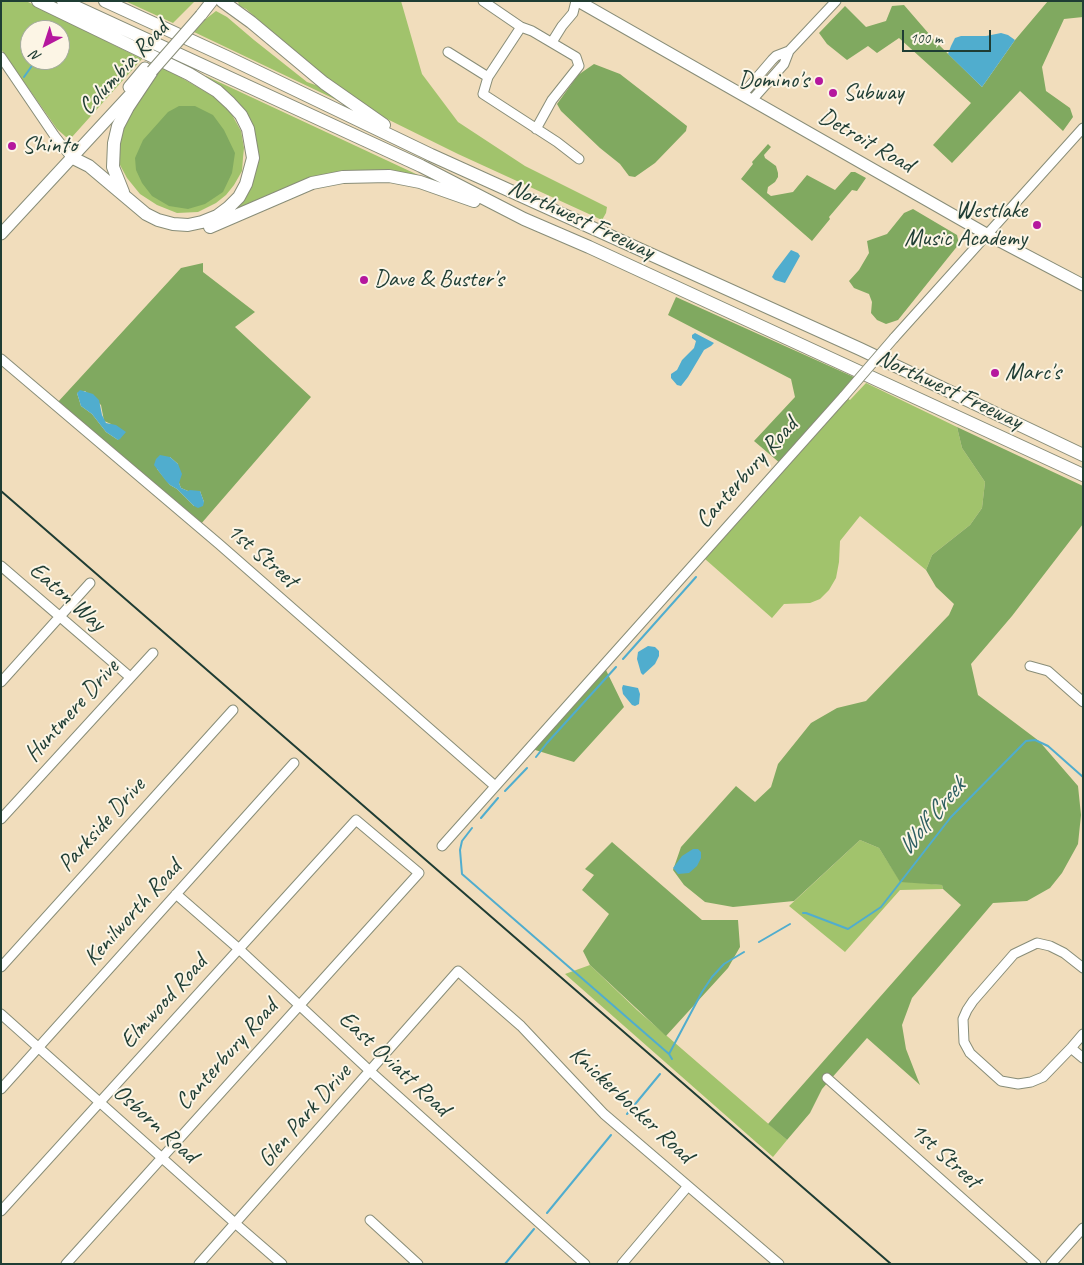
<!DOCTYPE html>
<html>
<head>
<meta charset="utf-8">
<style>
	body { margin:0 }
	#map { position:relative; width:1084px; height:1265px; overflow:hidden; background:#f1ddbc; font-family:Caveat,sans-serif }
	canvas { display:block }
	.frame { position:absolute; inset:0; border:2px solid #1f3d34; pointer-events:none }
	.north { position:absolute; left:20px; top:20px; width:50px; height:50px; box-sizing:border-box; background:#fcf5e5; border:1px solid #a4ab9e; border-radius:50%; rotate:220deg; font-size:14px; font-weight:700; line-height:20px; text-align:center; color:#1f3d34 }
	.north::after { content:''; display:block; margin:auto; width:18px; height:22px; background:#b5179e; clip-path:polygon(50% 0,100% 100%,50% 72%,0 100%) }
	.scale { position:absolute; left:902px; top:30px; width:89px; height:22px; box-sizing:border-box; border:2px solid #1f3d34; border-top:0; padding-left:6px; font-size:15px; line-height:18px; white-space:nowrap; color:#1f3d34; -webkit-text-stroke:4px #fcf5e5; paint-order:stroke }
</style>
</head>
<body>
<div id="map">
<canvas width="1084" height="1265"></canvas>
<div class="frame"></div>
<div class="north">N</div>
<div class="scale">100 m</div>
</div>
<script>
const ctx = document.querySelector('canvas').getContext('2d');
ctx.lineJoin = 'round';
function fill(path, color) {
  ctx.fillStyle = color;
  ctx.fill(path, 'evenodd');
}
function toPath(rows) {
  const path = new Path2D();
  for (const r of rows) {
    path.moveTo(r[0], r[1]);
    for (let i = 2; i < r.length; i += 2) path.lineTo(r[i], r[i + 1]);
  }
  return path;
}
function stroke(path, color, width, dash) {
  ctx.strokeStyle = color;
  ctx.lineWidth = width;
  ctx.lineCap = dash ? 'butt' : 'round';
  ctx.setLineDash(dash || []);
  ctx.stroke(path);
}
function label(font, color, halo, rows, align = 'center') {
  ctx.font = font + ' Caveat,sans-serif';
  ctx.lineWidth = 4;
  ctx.setLineDash([]);
  ctx.textBaseline = 'middle';
  ctx.strokeStyle = halo;
  ctx.fillStyle = color;
  for (const [text, x, y, turn = 0] of rows) {
    ctx.save();
    ctx.translate(x, y);
    ctx.rotate((+turn || 0) * Math.PI / 180);
    ctx.textAlign = isNaN(turn) ? turn : align;
    if (halo) ctx.strokeText(text, 0, 0);
    ctx.fillText(text, 0, 0);
    ctx.restore();
  }
}
const green = toPath([
	[1,1,26,1,142,59,72,137,66,137,57,129,1,49],
	[30,30,60,30,60,60,30,60],
	[125,1,195,1,173,23],
	[238,1,401,1,422,74,458,122,525,166,607,207,606,213,602,220,458,154,381,116,351,97,319,72,246,9,239,6],
	[216,11,227,17,254,40,307,82,321,87,343,103,194,32,207,18],
	[163,67,218,99,231,113,241,131,244,148,243,158,242,171,234,185,226,195,216,203,198,212,177,213,157,205,140,194,127,178,120,165,119,145,121,126,144,89],
	[206,76,431,181,347,174,222,220,239,200,255,140,205,79],
	[866,383,957,427,962,448,985,482,982,508,970,525,932,555,926,570,860,516,840,541,839,562,836,578,829,590,820,599,810,603,784,604,772,618,705,559,848,399,850,400],
	[860,840,879,848,900,881,942,885,943,889,900,890,845,952,789,906],
	[590,965,637,1010,787,1140,773,1157,565,974]
]);
const forest = toPath([
	[1048,1,1083,1,1083,17,1064,19,1042,67,1046,91,1070,108,1073,117,1063,131,1020,91,952,163,933,145,971,103,899,38,877,53,868,46,847,60,827,44,819,33,845,6,866,27,886,21,892,6,904,5,936,42,982,87,1015,40],
	[594,64,620,74,687,126,686,131,655,163,635,177,629,176,620,164,600,148,561,111,557,104,578,75],
	[179,106,195,106,213,115,224,130,235,153,232,173,223,192,205,204,188,209,169,206,152,196,142,183,136,170,135,158,143,140,168,112],
	[768,144,771,147,764,155,765,158,776,166,778,173,778,177,775,182,768,187,767,193,771,196,793,192,807,175,835,190,851,172,855,172,866,178,857,191,852,190,829,217,830,219,812,241,741,179,753,164,752,162],
	[913,209,957,235,959,244,898,320,886,324,877,320,871,313,872,302,869,294,854,288,849,281,859,270,869,253,867,241,887,234,904,213],
	[203,263,203,272,255,312,235,327,311,397,200,525,57,403,181,268],
	[85,391,101,405,104,421,111,424,118,440,106,432,92,414,81,406,77,393],
	[170,457,178,464,179,483,181,488,188,491,200,491,204,502,194,506,177,489,170,485,157,469],
	[676,297,856,378,781,464,754,441,795,397,791,379,668,315],
	[957,427,1083,486,1083,524,1012,616,971,664,978,695,1039,741,1078,786,1081,815,1078,844,1062,873,1050,888,1027,901,993,903,912,998,902,1025,906,1049,920,1085,867,1038,822,1089,810,1113,787,1140,768,1124,961,905,943,889,942,885,900,882,879,848,860,840,794,901,733,907,705,902,684,885,673,870,681,847,736,786,755,802,771,787,778,764,811,723,837,708,866,701,949,615,954,604,936,587,926,570,932,555,970,525,982,508,985,482,962,448],
	[605,668,624,707,574,762,532,749],
	[612,842,702,920,738,920,740,947,728,968,666,1036,590,965,583,951,609,914,582,890,594,875,585,869]
]);
const water = toPath([
	[1001,33,1008,35,1015,40,982,87,948,54,951,46,955,38,961,36,986,36],
	[791,250,798,253,800,256,785,283,775,280,772,277,775,271],
	[695,333,714,343,711,346,704,350,688,377,681,386,677,385,671,378,671,374,677,370,682,360,694,348,696,341,692,338,692,335],
	[80,390,93,394,99,400,102,415,106,423,116,425,126,432,120,439,118,440,106,432,92,414,81,406,77,393],
	[160,455,170,457,178,464,182,474,179,483,181,488,188,491,190,490,200,491,204,502,203,506,198,508,194,506,177,489,170,485,166,481,154,465,156,459],
	[648,646,655,647,659,651,659,656,655,664,643,675,641,673,637,659,638,652],
	[623,685,638,688,640,694,639,704,635,706,632,705,623,694,622,688],
	[693,849,698,849,701,852,701,858,697,866,689,873,678,874,673,868,682,856]
]);
const stream = toPath([
	[24,77,36,60],
	[623,659,696,577],
	[536,757,547,743,616,667],
	[505,791,527,768],
	[481,818,498,798],
	[472,828,462,841,460,850,462,874,669,1054],
	[803,913,806,913,848,929,881,907,951,817,1026,741,1035,740,1048,746,1083,777],
	[759,942,790,924],
	[672,1059,669,1054,702,992,712,977,724,964,744,952],
	[627,1114,660,1074],
	[547,1213,611,1135],
	[505,1264,534,1229]
]);
const minor = toPath([
	[483,1,521,27,532,31,576,57,579,66,552,100,536,129],
	[521,27,488,77,483,94,557,142,579,159],
	[552,42,562,26,573,13,576,1],
	[448,52,488,77],
	[1,57,54,135,71,157],
	[742,95,772,60,776,56,789,51],
	[752,100,784,64,789,51,836,1],
	[894,338,1083,128],
	[1,359,219,544,495,786],
	[1,566,130,677],
	[1030,666,1048,671,1083,702],
	[1,682,90,583],
	[1,819,153,653],
	[442,846,844,396],
	[176,894,239,949,371,1072,585,1264],
	[1,967,233,710],
	[1083,968,1064,953,1050,946,1037,943,1014,954,973,1001,967,1010,963,1019,964,1042,970,1053,1001,1081,1018,1084,1031,1082,1043,1077,1071,1048,1083,1034],
	[1,1014,236,1224,282,1264],
	[1071,1048,1083,1058],
	[827,1078,1036,1264],
	[1,1089,294,763],
	[1,1211,356,820,419,873,66,1264],
	[370,1220,418,1264],
	[199,1264,458,971,521,1026,604,1114,779,1264],
	[622,1264,688,1186],
	[1051,1264,1083,1228]
]);
const major = toPath([
	[578,1,988,235,1083,285],
	[201,15,212,1],
	[129,87,145,68],
	[1,234,139,85]
]);
const highway = toPath([
	[38,1,189,74,217,91,230,103,241,115,248,129,253,158,246,184,239,197,229,207,217,216,202,222,188,225,173,224,158,220,146,214,89,166,71,157],
	[63,1,421,166,524,219,589,247,1083,475],
	[105,1,227,57,431,155,860,349,1083,455],
	[222,1,251,22,324,83,384,125],
	[123,192,113,167,114,143,118,126,128,107,152,71],
	[210,227,312,183,343,177,389,176,420,182,474,201]
]);
const rail = toPath([
	[1,491,891,1264]
]);
const minorBridge = toPath([
	[844,396,894,338]
]);
const majorBridge = toPath([
	[152,71,201,15]
]);
const markers = [
	[819,81,5,"#b5179e"],
	[833,93,5,"#b5179e"],
	[12,146,5,"#b5179e"],
	[1037,225,5,"#b5179e"],
	[364,280,5,"#b5179e"],
	[995,373,5,"#b5179e"]
];
const streetNames = [
	["Columbia Road",124,68,-47],
	["Detroit Road",866,141,30],
	["Northwest Freeway",581,220,25],
	["Northwest Freeway",949,390,25],
	["Canterbury Road",747,473,-48],
	["1st Street",262,556,41],
	["Eaton Way",67,597,41],
	["Huntmere Drive",72,711,-48],
	["Parkside Drive",102,825,-48],
	["Kenilworth Road",133,913,-48],
	["Elmwood Road",164,1002,-48],
	["Canterbury Road",227,1055,-48],
	["East Oviatt Road",394,1064,43],
	["Knickerbocker Road",631,1105,43],
	["Glen Park Drive",305,1116,-49],
	["Osborn Road",155,1124,42],
	["1st Street",945,1156,42]
];
const poiNames = [
	["Domino's",809,81,"right"],
	["Subway",843,93],
	["Shinto",22,146],
	["Westlake",1027,211,"right"],
	["Music Academy",1027,239,"right"],
	["Dave & Buster's",374,280],
	["Marc's",1005,373]
];
const waterNames = [
	["Wolf Creek",932,817,-50]
];
fill(green, '#a1c36c');
fill(forest, '#80a960');
fill(water, '#50adce');
stroke(stream, '#50adce', 2);
stroke(minor, '#888d78', 11);
stroke(major, '#888d78', 13);
stroke(highway, '#888d78', 14);
stroke(minor, '#fff', 9);
stroke(major, '#fff', 11);
stroke(highway, '#fff', 12);
stroke(rail, '#1f3d34', 2);
stroke(minorBridge, '#888d78', 11, []);
stroke(majorBridge, '#888d78', 13, []);
stroke(minorBridge, '#fff', 9);
stroke(majorBridge, '#fff', 11);
for (const [x, y, r, color] of markers) {
  const dot = new Path2D();
  dot.arc(x, y, r, 0, 2 * Math.PI);
  ctx.fillStyle = color;
  ctx.fill(dot);
  stroke(dot, '#fcf5e5', 2);
}
label('24px', '#1f3d34', '#fcf5e5', streetNames);
label('24px', '#1f3d34', '#fcf5e5', poiNames, 'left');
label('italic 25px', '#2e5f62', '#fcf5e5', waterNames);
</script>
</body>
</html>
